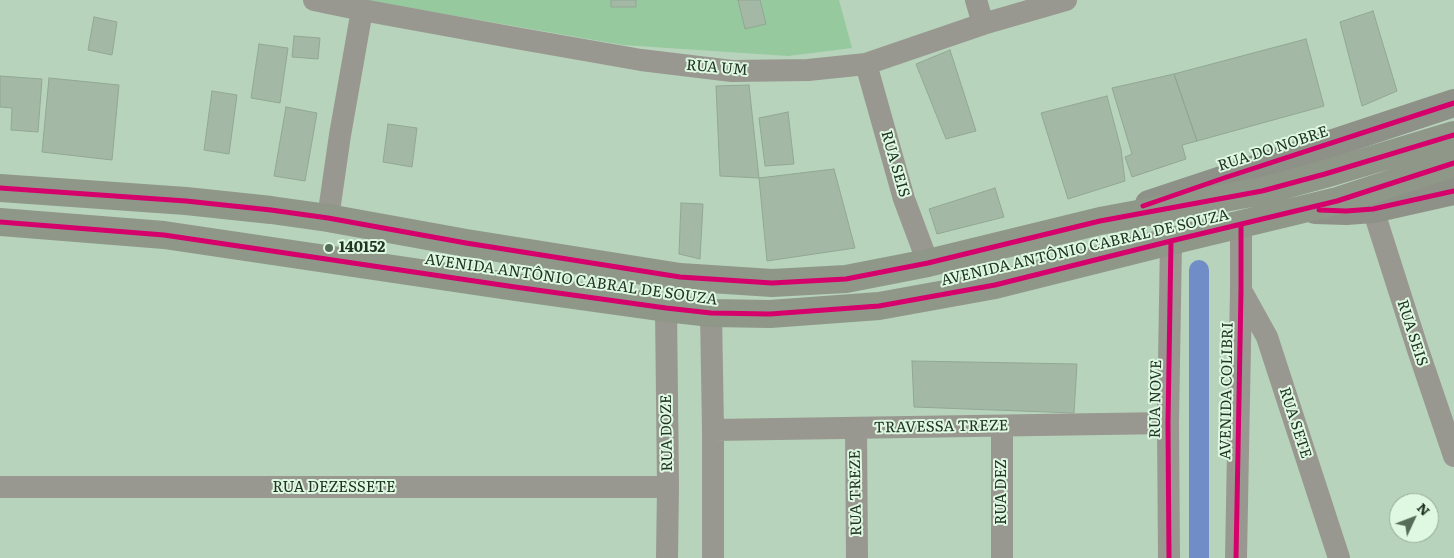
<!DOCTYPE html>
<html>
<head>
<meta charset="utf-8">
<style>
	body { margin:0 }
	#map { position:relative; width:1454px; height:558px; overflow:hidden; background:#b7d3bb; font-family:Literata,serif }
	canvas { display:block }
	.north { position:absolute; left:1389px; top:493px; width:50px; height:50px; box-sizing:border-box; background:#dff8e2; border:1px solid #93aa96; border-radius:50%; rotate:47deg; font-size:14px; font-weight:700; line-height:20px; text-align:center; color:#203423 }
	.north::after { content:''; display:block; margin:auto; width:18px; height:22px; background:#556c58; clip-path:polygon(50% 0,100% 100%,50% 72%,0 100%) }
</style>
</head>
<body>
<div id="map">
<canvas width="1454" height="558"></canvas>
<div class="north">N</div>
</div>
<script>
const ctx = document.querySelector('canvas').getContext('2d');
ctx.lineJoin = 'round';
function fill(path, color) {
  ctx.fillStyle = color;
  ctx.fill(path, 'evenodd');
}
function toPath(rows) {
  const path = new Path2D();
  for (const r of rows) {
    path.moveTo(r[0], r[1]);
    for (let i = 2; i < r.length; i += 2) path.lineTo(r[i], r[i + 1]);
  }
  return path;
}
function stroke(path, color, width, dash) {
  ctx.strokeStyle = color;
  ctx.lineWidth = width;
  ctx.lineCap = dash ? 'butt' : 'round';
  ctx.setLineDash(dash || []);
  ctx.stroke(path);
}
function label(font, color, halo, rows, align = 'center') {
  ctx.font = font + ' Literata,serif';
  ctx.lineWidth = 4;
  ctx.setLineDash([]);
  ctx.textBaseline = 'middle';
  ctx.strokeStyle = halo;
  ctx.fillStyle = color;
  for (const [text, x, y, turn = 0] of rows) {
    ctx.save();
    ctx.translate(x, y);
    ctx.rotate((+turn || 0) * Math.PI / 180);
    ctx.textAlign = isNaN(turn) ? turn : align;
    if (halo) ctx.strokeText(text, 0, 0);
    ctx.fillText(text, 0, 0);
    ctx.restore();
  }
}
const green = toPath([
	[364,0,839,0,852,48,788,56,623,45]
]);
const canal = toPath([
	[1199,558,1199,270]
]);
const building = toPath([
	[611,0,636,0,636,7,611,7,611,0],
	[738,0,760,0,766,24,745,29,738,0],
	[1373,11,1397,91,1362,106,1340,22,1373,11],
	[94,17,117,22,112,55,88,50,94,17],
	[294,36,320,38,318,59,292,57,294,36],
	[1306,39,1324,106,1197,141,1174,74,1306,39],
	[259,44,288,48,280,103,251,98,259,44],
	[950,50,976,131,946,139,916,64,950,50],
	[1174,74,1197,141,1182,145,1186,159,1132,177,1125,157,1132,154,1112,88,1174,74],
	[0,76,42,79,38,132,11,130,12,108,0,107,0,76],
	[49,78,119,85,112,160,42,152,49,78],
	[749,85,759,178,720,176,716,86,749,85],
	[212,91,237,95,229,154,204,150,212,91],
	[1107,96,1121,149,1125,181,1068,199,1041,113,1107,96],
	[286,107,317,113,305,181,274,176,286,107],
	[788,112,794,164,765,166,759,118,788,112],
	[388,124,417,128,412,167,383,162,388,124],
	[834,169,855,248,767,261,759,178,834,169],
	[995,188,1004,217,937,234,929,209,995,188],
	[681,203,703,204,700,259,679,254,681,203],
	[912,361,1077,364,1074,413,914,407,912,361]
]);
const minor = toPath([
	[314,0,362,10,510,37,641,60,732,71,808,70,866,64,983,24,1066,0],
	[976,0,983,24],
	[866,64,904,199,928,263],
	[1373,209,1418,350,1454,456],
	[328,218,340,135,362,10],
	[1242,292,1267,337,1339,558],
	[666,308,668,487,667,558],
	[711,313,713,430,713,558],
	[856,428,857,558],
	[713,430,1168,423],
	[0,487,668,487],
	[1002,558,1002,426],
	[1169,558,1168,423,1171,241],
	[1236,558,1241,291,1241,224]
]);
const major = toPath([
	[1149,204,1454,103],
	[1315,210,1346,211,1373,209,1454,191]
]);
const highway = toPath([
	[0,188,186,201,271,210,328,218,466,243,680,277,772,283,846,279,928,263,1100,221,1262,191,1325,174,1454,135],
	[0,222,164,235,515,287,666,308,711,313,770,314,879,306,995,285,1171,241,1337,201,1454,163]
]);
const cycleway = toPath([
	[0,188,186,201,271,210,328,218,466,243,680,277,772,283,846,279,928,263,1100,221,1262,191,1325,174,1454,135],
	[1143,206,1224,178,1454,103],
	[1319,210,1346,211,1373,209,1454,191],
	[0,222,164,235,515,287,666,308,711,313,770,314,879,306,995,285,1171,241,1337,201,1454,163],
	[1169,558,1168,423,1171,241],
	[1236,558,1241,291,1241,224]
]);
const markers = [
	[329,248,5,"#556c58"]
];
const streetNames = [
	["RUA UM",717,68,5],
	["RUA DO NOBRE",1273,149,-18],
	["RUA SEIS",895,164,74],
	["AVENIDA ANTÔNIO CABRAL DE SOUZA",1085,248,-13],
	["AVENIDA ANTÔNIO CABRAL DE SOUZA",571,280,8],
	["RUA SEIS",1412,333,72],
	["AVENIDA COLIBRI",1227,391,-89],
	["RUA NOVE",1156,399,-89],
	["RUA SETE",1295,423,72],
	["TRAVESSA TREZE",941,427,-1],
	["RUA DOZE",667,433,-91],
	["RUA DEZESSETE",334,488],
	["RUA DEZ",1002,492,-90],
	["RUA TREZE",856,493,-91]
];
const poiNames = [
	["140152",339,248]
];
fill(green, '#96c99e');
stroke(canal, '#718dc7', 20);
fill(building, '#a3b9a6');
stroke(building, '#91a794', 1);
stroke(minor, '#989890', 22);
stroke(major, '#8d9187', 28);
stroke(highway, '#8f9789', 28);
stroke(cycleway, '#d6006c', 5);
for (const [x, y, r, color] of markers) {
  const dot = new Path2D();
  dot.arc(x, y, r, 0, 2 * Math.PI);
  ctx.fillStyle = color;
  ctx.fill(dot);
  stroke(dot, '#dff8e2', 2);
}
label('15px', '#203423', '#dff8e2', streetNames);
label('bold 15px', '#203423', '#dff8e2', poiNames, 'left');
</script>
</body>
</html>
